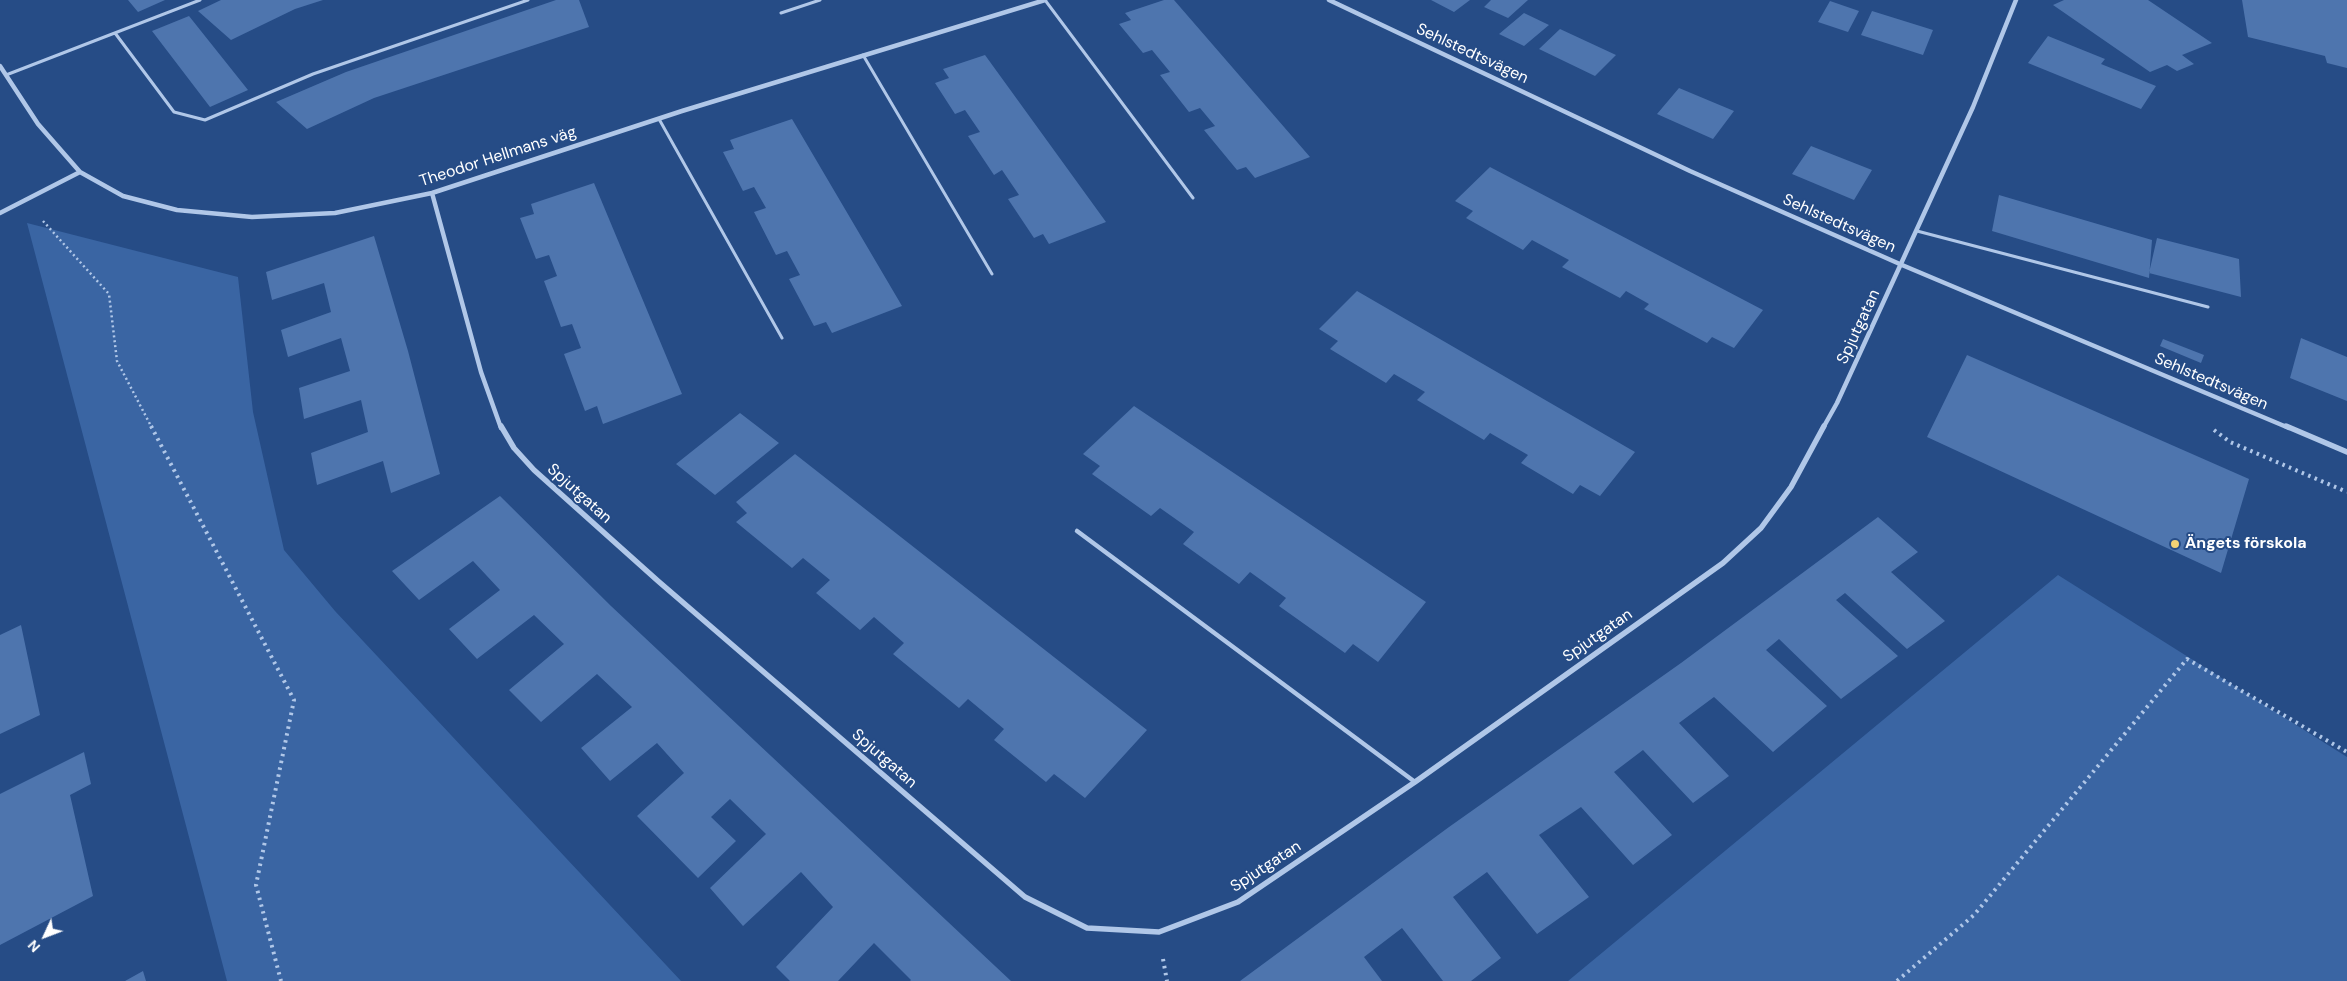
<!DOCTYPE html>
<html>
<head>
<meta charset="utf-8">
<style>
	body { margin:0 }
	#map { position:relative; width:2347px; height:981px; overflow:hidden; background:#264c86; font-family:"DM Sans",sans-serif }
	canvas { display:block }
	.north { position:absolute; left:20px; top:911px; width:50px; height:50px; -webkit-text-stroke:4px #264c86; paint-order:stroke; rotate:227deg; font-size:14px; font-weight:700; line-height:20px; text-align:center; color:#fff }
	.north::after { content:''; display:block; margin:auto; width:18px; height:22px; background:#fff; clip-path:polygon(50% 0,100% 100%,50% 72%,0 100%) }
</style>
</head>
<body>
<div id="map">
<canvas width="2347" height="981"></canvas>
<div class="north">N</div>
</div>
<script>
const ctx = document.querySelector('canvas').getContext('2d');
ctx.lineJoin = 'round';
function fill(path, color) {
  ctx.fillStyle = color;
  ctx.fill(path, 'evenodd');
}
function toPath(rows) {
  const path = new Path2D();
  for (const r of rows) {
    path.moveTo(r[0], r[1]);
    for (let i = 2; i < r.length; i += 2) path.lineTo(r[i], r[i + 1]);
  }
  return path;
}
function stroke(path, color, width, dash) {
  ctx.strokeStyle = color;
  ctx.lineWidth = width;
  ctx.lineCap = dash ? 'butt' : 'round';
  ctx.setLineDash(dash || []);
  ctx.stroke(path);
}
function label(font, color, halo, rows, align = 'center') {
  ctx.font = font + ' "DM Sans",sans-serif';
  ctx.lineWidth = 4;
  ctx.setLineDash([]);
  ctx.textBaseline = 'middle';
  ctx.strokeStyle = halo;
  ctx.fillStyle = color;
  for (const [text, x, y, turn = 0] of rows) {
    ctx.save();
    ctx.translate(x, y);
    ctx.rotate((+turn || 0) * Math.PI / 180);
    ctx.textAlign = isNaN(turn) ? turn : align;
    if (halo) ctx.strokeText(text, 0, 0);
    ctx.fillText(text, 0, 0);
    ctx.restore();
  }
}
const green = toPath([
	[27,223,238,277,253,412,284,550,335,611,681,981,227,981],
	[2058,575,2347,757,2347,981,1568,981]
]);
const building = toPath([
	[128,0,165,0,138,12],
	[221,0,323,0,295,9,231,40,198,11],
	[556,0,579,0,589,27,374,98,307,129,276,102,346,72],
	[1164,0,1174,0,1310,157,1255,178,1246,167,1237,170,1204,130,1215,126,1200,108,1189,112,1160,75,1170,72,1152,50,1143,53,1119,24,1131,20,1125,13],
	[1431,0,1470,0,1454,12],
	[1491,0,1528,0,1508,18,1484,7],
	[2064,0,2148,0,2212,43,2182,55,2194,64,2177,71,2167,65,2150,72,2053,5],
	[2242,0,2347,0,2347,68,2327,63,2325,56,2248,37],
	[1830,1,1859,11,1848,32,1818,22],
	[1872,11,1933,30,1923,55,1861,35],
	[1524,13,1549,25,1524,46,1499,34],
	[189,16,248,90,210,107,152,31],
	[1560,29,1616,55,1595,76,1539,49],
	[2048,36,2105,59,2101,64,2156,86,2141,109,2028,63],
	[985,55,1106,222,1049,244,1043,234,1034,238,1008,199,1019,195,1002,170,994,175,968,136,980,132,965,110,955,114,935,83,949,78,943,69],
	[1679,88,1734,111,1713,139,1657,114],
	[792,119,902,306,832,333,826,322,814,326,789,279,800,275,787,251,776,255,754,212,766,208,754,187,743,191,723,152,734,149,730,140],
	[1811,146,1872,170,1854,200,1792,174],
	[1490,167,1763,310,1734,348,1712,337,1707,343,1644,309,1649,304,1626,291,1620,298,1562,267,1569,260,1532,240,1523,250,1466,218,1473,211,1455,201],
	[594,183,682,394,603,424,597,406,585,411,564,354,581,348,572,324,561,327,544,281,557,276,549,255,536,259,520,218,534,214,531,204],
	[1999,195,2152,240,2149,278,1992,231],
	[374,236,408,351,440,474,391,493,383,461,317,485,311,453,368,432,361,400,304,419,299,388,350,371,341,338,288,357,281,330,331,312,324,283,272,300,266,272],
	[2157,238,2239,259,2241,297,2149,273],
	[1357,291,1635,452,1600,496,1580,485,1573,494,1521,463,1528,455,1490,433,1484,440,1417,400,1425,392,1394,374,1386,383,1330,349,1338,341,1319,329],
	[2301,338,2347,357,2347,401,2290,378],
	[2163,339,2204,355,2201,363,2160,346],
	[1967,355,2249,479,2221,573,1927,437],
	[1134,406,1426,602,1378,662,1353,644,1345,653,1279,606,1286,598,1250,572,1239,584,1183,544,1194,532,1160,508,1151,516,1092,474,1100,466,1083,454],
	[740,413,779,443,715,495,676,464],
	[795,454,1147,730,1085,798,1054,774,1046,782,994,740,1004,729,968,699,959,708,893,654,904,643,874,617,860,630,816,593,830,580,803,558,792,568,736,522,747,513,736,502],
	[500,496,611,606,1011,981,910,981,911,980,874,943,838,981,790,981,776,967,833,907,801,872,743,926,710,888,766,834,730,799,711,817,736,841,698,878,637,816,684,773,657,743,610,781,581,748,632,707,597,674,541,722,509,690,564,644,534,615,477,659,449,629,500,590,473,561,419,600,392,571],
	[1878,517,1918,552,1891,572,1945,621,1907,649,1845,593,1836,600,1898,656,1841,699,1779,639,1766,650,1827,706,1773,752,1714,697,1679,723,1729,776,1693,803,1643,750,1614,772,1672,835,1633,865,1581,807,1539,835,1589,897,1537,934,1487,872,1453,897,1501,958,1471,981,1443,981,1402,928,1364,957,1382,981,1240,981,1449,827,1681,663],
	[21,625,40,715,0,734,0,635],
	[84,752,91,784,70,795,93,896,0,945,0,794],
	[143,971,146,981,125,981]
]);
const pathFar1 = toPath([
	[43,221,109,294,117,361,152,428]
]);
const path = toPath([
	[151,426,294,700,256,885,281,981],
	[2214,430,2230,442,2347,492],
	[1163,959,1167,981],
	[1897,981,1974,915,2187,659,2347,752]
]);
const serviceFar1 = toPath([
	[1045,0,1193,198],
	[781,13,820,0],
	[115,33,174,112,205,120,313,74,528,0],
	[863,55,992,274],
	[6,75,200,0],
	[659,119,782,338],
	[1917,231,2208,307]
]);
const service = toPath([
	[1077,531,1415,782]
]);
const minorFar1 = toPath([
	[1329,0,1690,171,1902,265,2289,428],
	[0,66,38,124,80,172,123,196,177,210,252,217,335,213,432,193,682,111,1045,0],
	[432,193,481,372,501,428],
	[0,213,80,172],
	[1823,428,1837,403,1973,107,2016,0]
]);
const minor = toPath([
	[501,426,514,448,534,470,658,581,1025,897,1087,928,1159,932,1238,902,1415,782,1723,563,1761,528,1791,487,1824,426],
	[2286,426,2347,452]
]);
const markers = [
	[2175,544,5,"#f2d275"]
];
const streetNames = [
	["Sehlstedtsvägen",1472,54,25],
	["Theodor Hellmans väg",498,157,-18],
	["Sehlstedtsvägen",1839,224,24],
	["Spjutgatan",1859,327,-65],
	["Sehlstedtsvägen",2211,382,23],
	["Spjutgatan",579,494,42],
	["Spjutgatan",1598,636,-35],
	["Spjutgatan",884,759,41],
	["Spjutgatan",1266,867,-33]
];
const poiNames = [
	["Ängets förskola",2185,544]
];
fill(green, '#3a65a3');
fill(building, '#4e75ae');
stroke(pathFar1, '#b0c7e8', 2.5, [2, 3]);
stroke(path, '#b0c7e8', 4, [2.5, 4.5]);
stroke(serviceFar1, '#b0c7e8', 3);
stroke(service, '#b0c7e8', 4.5);
stroke(minorFar1, '#b0c7e8', 4.5);
stroke(minor, '#b0c7e8', 5.5);
for (const [x, y, r, color] of markers) {
  const dot = new Path2D();
  dot.arc(x, y, r, 0, 2 * Math.PI);
  ctx.fillStyle = color;
  ctx.fill(dot);
  stroke(dot, '#264c86', 2);
}
label('16px', '#fff', '#264c86', streetNames);
label('bold 16px', '#fff', '#264c86', poiNames, 'left');
</script>
</body>
</html>
